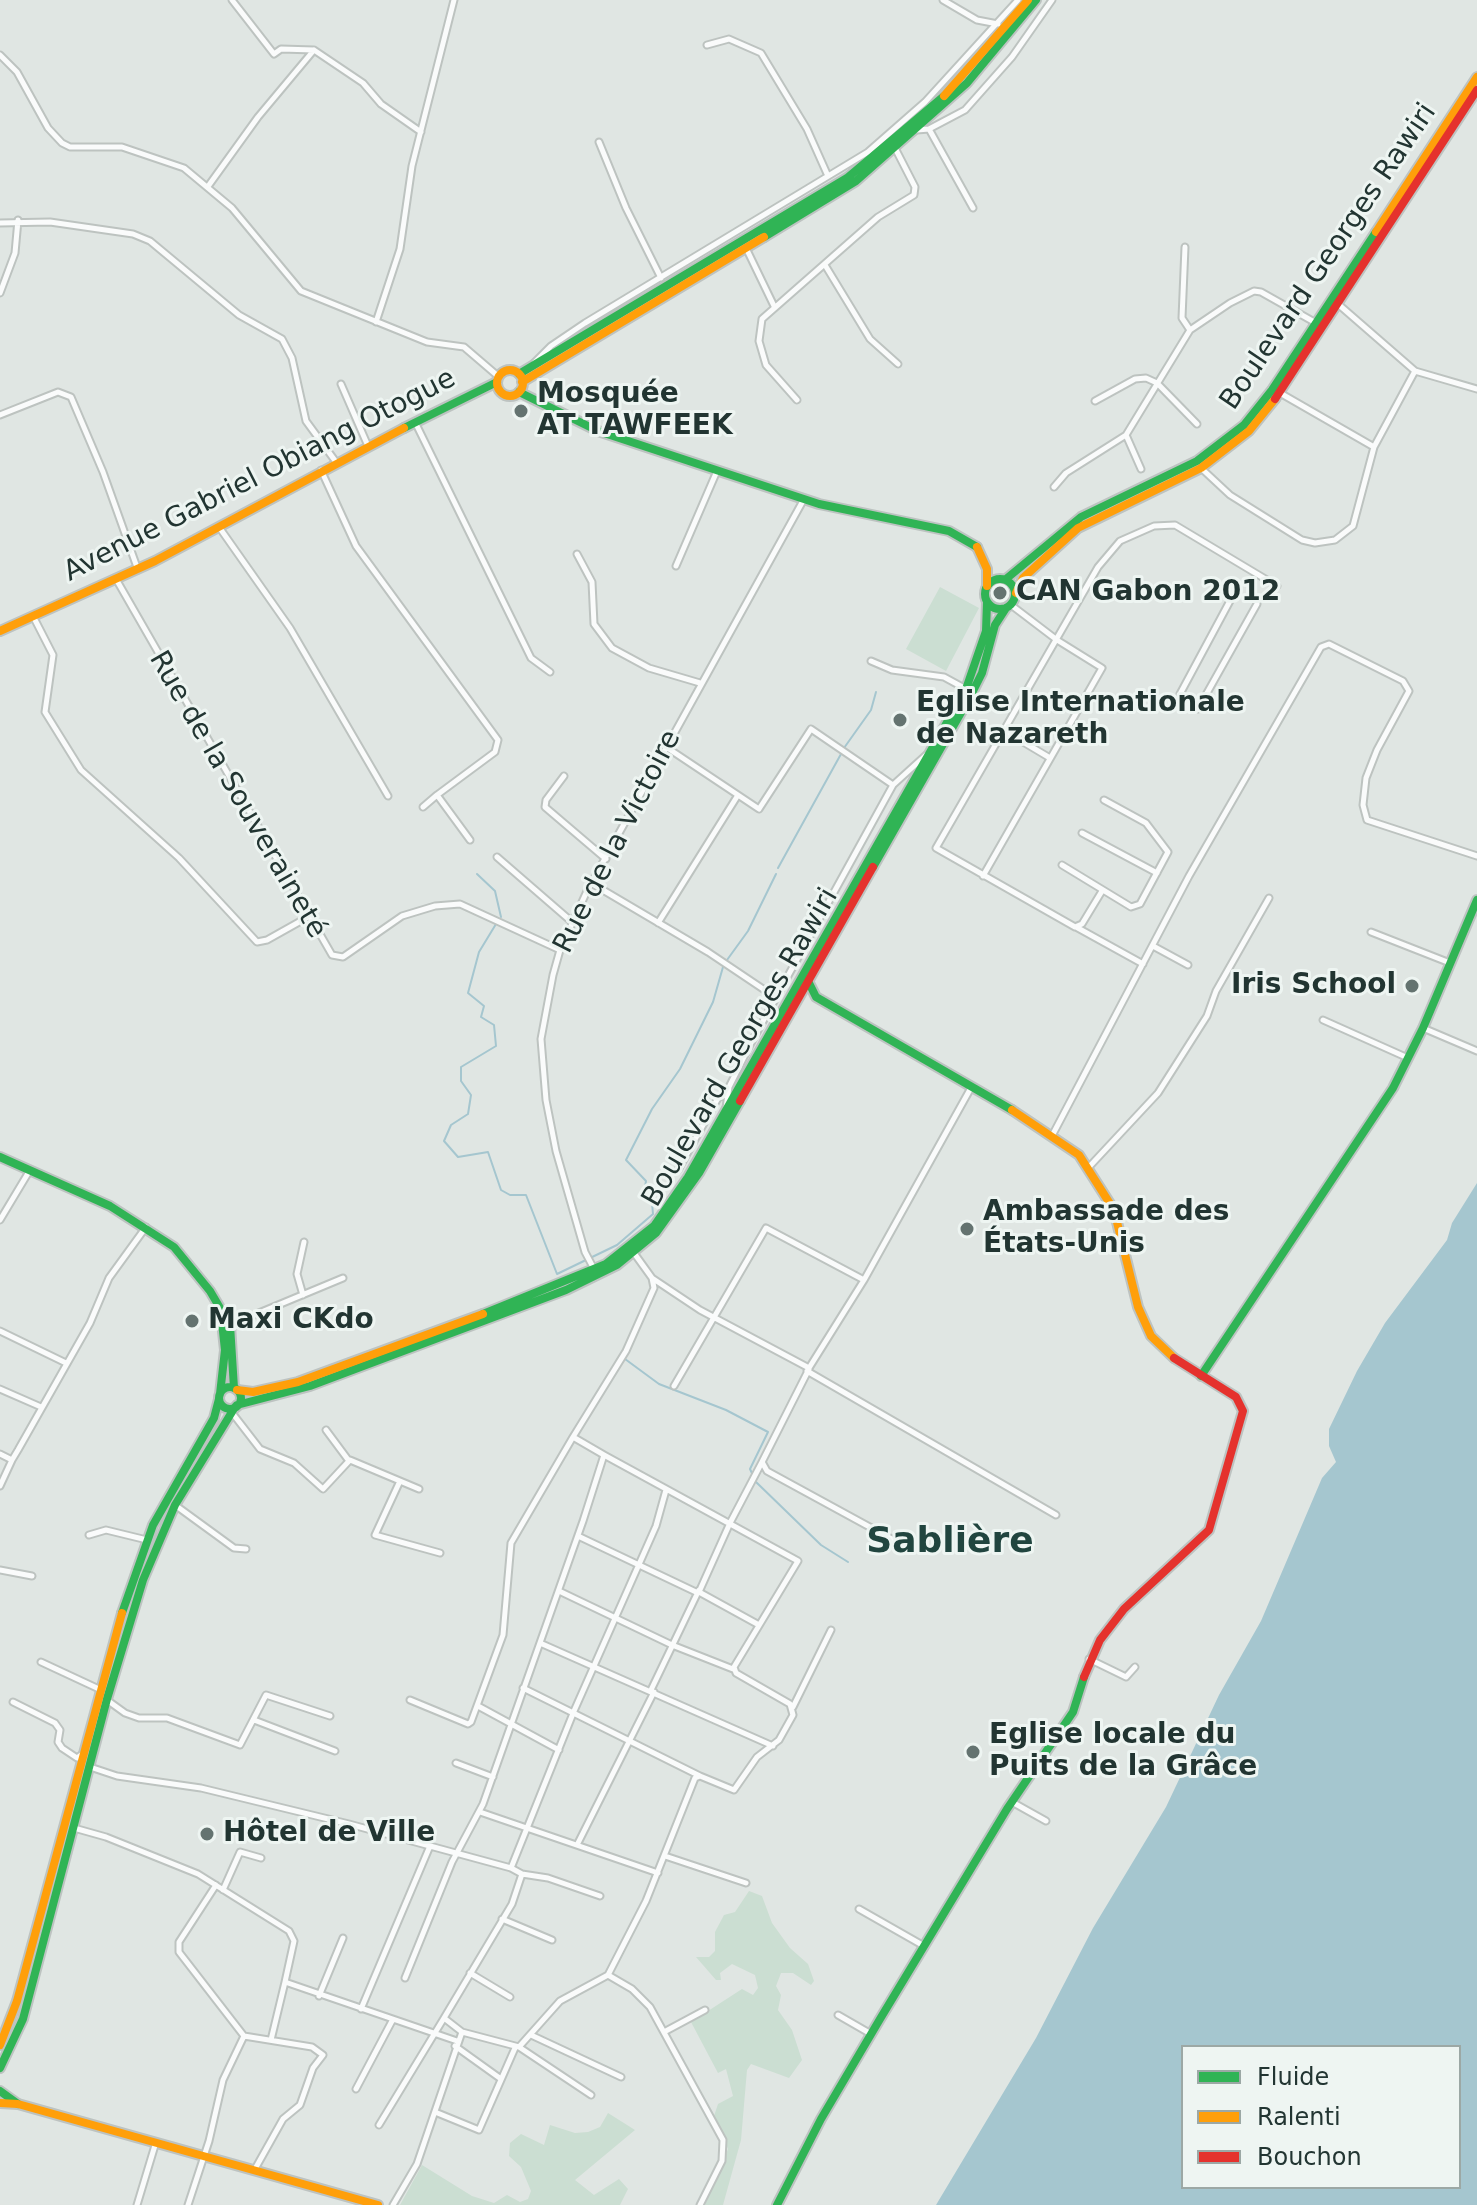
<!DOCTYPE html>
<html>
<head>
<meta charset="utf-8">
<style>
	body { margin:0 }
	#map { position:relative; width:1477px; height:2205px; overflow:hidden; background:#e0e6e3; font-family:"DejaVu Sans",sans-serif }
	canvas { display:block }
	.legend { position:absolute; left:1181px; top:2045px; width:280px; height:144px; box-sizing:border-box; background:#eef5f2; border:2px solid #9ca8a5; margin:0; padding:10px 14px; list-style:none; font-size:24px; color:#223532 }
	.legend li { display:flex; align-items:center; gap:16px; height:40px }
	.legend b { width:40px; border:2px solid #9ca8a5 }
</style>
</head>
<body>
<div id="map">
<canvas width="1477" height="2205"></canvas>
<ul class="legend">
<li><b style="height:10px;background:#30b455"></b>Fluide</li>
<li><b style="height:10px;background:#ff9f0a"></b>Ralenti</li>
<li><b style="height:10px;background:#e5322d"></b>Bouchon</li>
</ul>
</div>
<script>
const ctx = document.querySelector('canvas').getContext('2d');
ctx.lineJoin = 'round';
function fill(path, color) {
  ctx.fillStyle = color;
  ctx.fill(path, 'evenodd');
}
function toPath(rows) {
  const path = new Path2D();
  for (const r of rows) {
    if (r.length === 3) {
      path.moveTo(r[0] + r[2], r[1]);
      path.arc(r[0], r[1], r[2], 0, 2 * Math.PI);
      continue;
    }
    path.moveTo(r[0], r[1]);
    for (let i = 2; i < r.length; i += 2) path.lineTo(r[i], r[i + 1]);
  }
  return path;
}
function stroke(path, color, width, dash) {
  ctx.strokeStyle = color;
  ctx.lineWidth = width;
  ctx.lineCap = dash ? 'butt' : 'round';
  ctx.setLineDash(dash || []);
  ctx.stroke(path);
}
function label(font, color, halo, rows, align = 'center') {
  ctx.font = font + ' "DejaVu Sans",sans-serif';
  ctx.lineWidth = 6;
  ctx.setLineDash([]);
  ctx.textBaseline = 'middle';
  ctx.strokeStyle = halo;
  ctx.fillStyle = color;
  for (const [text, x, y, turn = 0] of rows) {
    ctx.save();
    ctx.translate(x, y);
    ctx.rotate((+turn || 0) * Math.PI / 180);
    ctx.textAlign = isNaN(turn) ? turn : align;
    if (halo) ctx.strokeText(text, 0, 0);
    ctx.fillText(text, 0, 0);
    ctx.restore();
  }
}
const green = toPath([
	[1001,593,12],
	[940,587,979,608,946,671,906,649],
	[749,1891,762,1896,772,1923,790,1948,808,1964,814,1981,811,1985,793,1973,781,1973,776,1986,781,1995,778,2010,792,2030,802,2060,789,2078,751,2064,747,2070,741,2140,723,2205,705,2205,728,2149,714,2116,718,2104,733,2096,726,2069,718,2073,691,2022,742,1989,753,1995,758,1988,755,1975,732,1964,720,1973,721,1980,716,1980,696,1957,709,1957,715,1951,715,1932,724,1915,735,1912],
	[608,2113,635,2130,575,2180,594,2195,619,2179,628,2189,620,2205,400,2205,422,2165,472,2196,494,2203,507,2195,520,2202,528,2199,531,2191,521,2167,509,2156,510,2143,521,2134,544,2145,550,2125,575,2133,588,2132,600,2127]
]);
const water = toPath([
	[1477,1183,1477,2205,936,2205,1036,2038,1093,1928,1166,1807,1219,1695,1261,1621,1322,1478,1336,1462,1329,1446,1329,1429,1357,1371,1385,1323,1447,1240,1452,1223],
	[1183,2047,1459,2047,1459,2187,1183,2187]
]);
const stream = toPath([
	[844,748,871,710,876,692],
	[778,868,841,754],
	[477,874,495,891,501,917],
	[496,924,479,952,468,993,484,1006,481,1017,494,1025,496,1046,461,1067,461,1081,471,1095,468,1114,451,1125,444,1141,458,1157,488,1152,501,1190,510,1195,526,1195,557,1274,617,1245,653,1214,652,1203,644,1193,646,1181,626,1160,652,1109,680,1069,713,1002,723,967],
	[727,960,748,931,776,874],
	[625,1359,659,1384,726,1410,768,1432,750,1469,756,1482,821,1545,848,1562]
]);
const street = toPath([
	[232,0,274,54,281,49,314,50,363,83,381,104,421,132],
	[943,0,977,20,998,24],
	[707,45,729,39,761,53,807,129,828,176],
	[0,55,17,72,48,128,62,143,70,147,122,147,184,168,232,208,301,291,427,342,464,347,499,377],
	[929,129,973,208],
	[917,130,929,129,965,110,1012,57,1052,0],
	[599,142,626,208,661,278],
	[209,185,258,117,314,50],
	[0,223,50,222,133,234,150,241,239,315,282,339,292,358,306,421,336,462],
	[1185,247,1182,318,1190,330],
	[746,248,774,306],
	[825,265,870,339,898,364],
	[0,293,15,253,18,220],
	[1338,304,1415,371,1477,389],
	[376,322,400,249,412,166,454,0],
	[534,363,551,346,585,323,868,152,925,102,1018,0],
	[341,384,368,446],
	[1280,393,1374,447],
	[797,400,766,365,759,341,762,319,878,217,914,195,915,187,895,148],
	[1095,401,1135,379,1146,378,1157,383,1197,424],
	[0,415,58,392,71,397,103,472,138,570],
	[415,422,531,658,550,672],
	[1126,435,1141,469],
	[1201,468,1230,495,1302,540,1315,543,1335,540,1353,526,1374,447,1415,371],
	[321,470,356,546,498,740,495,752,437,795,470,840],
	[1054,487,1066,473,1126,435,1190,330,1230,303,1254,291,1261,292,1316,323],
	[219,527,290,628,388,796],
	[577,554,592,582,594,624,612,648,649,668,700,683],
	[676,566,717,471],
	[116,579,332,955,343,957,402,916,435,906,460,904,560,950],
	[33,616,53,655,45,712,81,770,179,858,257,942,267,940,308,917],
	[871,661,892,670,944,677,966,689],
	[1180,694,1231,599],
	[1198,709,1257,604],
	[1003,730,1050,758],
	[666,747,759,809,811,729,893,785],
	[564,776,546,800,545,807,606,859],
	[423,807,437,795],
	[1082,833,1157,873],
	[497,857,572,922],
	[1062,865,1131,907,1140,904,1168,852,1146,823,1104,800],
	[983,876,1102,668,1057,640,1011,605],
	[591,883,708,952,775,997],
	[1102,891,1082,924,1075,927,936,848,1098,567,1120,541,1154,526,1175,525,1277,586],
	[658,923,738,795],
	[1076,927,1143,964],
	[1371,932,1450,963],
	[1153,946,1188,965],
	[1323,1020,1408,1058],
	[1423,1028,1477,1051],
	[726,1108,729,1087,751,1043,893,785,926,755],
	[1053,1134,1189,876,1321,647,1329,644,1403,681,1409,691,1377,750,1366,778,1363,805,1367,820,1477,856],
	[1089,1167,1158,1093,1207,1016,1216,991,1269,898],
	[678,1170,718,1098,727,1094],
	[0,1220,30,1170],
	[594,1269,585,1252,556,1151,546,1100,541,1039,553,975,560,950,587,891,804,499],
	[652,1278,700,1310,809,1368,864,1280,972,1086],
	[303,1295,297,1274,304,1242],
	[230,1325,343,1278],
	[0,1331,66,1363],
	[809,1369,762,1462,767,1471,899,1543],
	[807,1371,1056,1515],
	[674,1386,766,1228,864,1280],
	[0,1389,41,1407],
	[233,1414,260,1449,294,1463,323,1489,349,1461,326,1430],
	[0,1454,12,1460,18,1450,90,1323,109,1278,146,1227],
	[350,1460,419,1489],
	[400,1481,375,1535,440,1553],
	[0,1486,12,1460],
	[175,1505,234,1548,246,1549],
	[89,1535,106,1530,147,1540],
	[578,1536,698,1593],
	[0,1570,32,1576],
	[559,1591,672,1645,733,1669],
	[759,1625,699,1592,730,1523,762,1462],
	[540,1643,773,1746],
	[1089,1659,1126,1677,1135,1667],
	[41,1662,99,1689],
	[523,1688,700,1776],
	[651,1690,699,1590],
	[107,1700,125,1713,139,1718,167,1718,240,1745,266,1695,330,1716],
	[410,1700,468,1724,471,1722,503,1635,511,1543,573,1437],
	[13,1702,55,1723,60,1730,58,1742,62,1748,77,1758,81,1755],
	[478,1706,559,1750],
	[793,1707,831,1630],
	[254,1720,335,1751],
	[456,1763,493,1777],
	[90,1767,117,1776,201,1788,349,1824,511,1868,522,1874,512,1904,444,2018,462,2032,519,2047,560,2001,608,1975,646,1901,695,1778,700,1776,734,1790,757,1757,779,1740,793,1715,790,1704,736,1673,734,1667,798,1561,604,1455],
	[1012,1802,1046,1821],
	[480,1812,658,1873],
	[74,1828,106,1837,198,1874,289,1931,294,1941,285,1982,457,2041],
	[577,1845,654,1692],
	[665,1856,746,1883],
	[511,1868,574,1711,656,1526,666,1490],
	[522,1874,548,1878,600,1896],
	[216,1885,179,1942,179,1952,244,2036,312,2047,323,2055,313,2068,300,2105,283,2119,255,2169],
	[223,1890,240,1852,261,1858],
	[859,1909,924,1946],
	[502,1919,552,1940],
	[470,1973,510,1997],
	[608,1975,632,1989,650,2007,723,2140,722,2161,700,2205],
	[405,1978,452,1862,483,1804,583,1521,604,1455,573,1437,626,1351,654,1288,652,1278,634,1253],
	[319,1996,343,1938],
	[361,2009,430,1846],
	[838,2015,871,2034],
	[664,2032,705,2010],
	[531,2035,621,2077],
	[271,2040,285,1982],
	[455,2046,501,2079],
	[519,2047,591,2095],
	[356,2089,392,2021],
	[435,2112,479,2130,515,2048],
	[379,2125,444,2018],
	[137,2205,156,2142],
	[188,2205,209,2141,223,2080,244,2036],
	[393,2205,417,2164,462,2032]
]);
const fast = toPath([
	[764,237,856,181,967,83,1036,0],
	[519,374,847,178,944,96],
	[519,392,598,431,819,504,949,531,977,547],
	[404,428,497,382],
	[1000,594,15],
	[1006,579,1081,517,1197,461,1244,425,1272,390,1376,232],
	[873,867,971,695,982,673,995,625,1006,608],
	[808,981,816,997,1012,1110],
	[0,1157,110,1206,174,1247,210,1291,230,1325,234,1388],
	[483,1314,606,1264,654,1226,688,1177,966,689,986,631,987,602],
	[1201,1376,1393,1088,1423,1028,1477,900],
	[230,1398,11],
	[220,1394,225,1350,221,1313],
	[237,1405,310,1386,566,1290,617,1265,656,1233,699,1173,740,1101],
	[122,1613,153,1525,214,1418,219,1399],
	[0,2068,23,2019,107,1699,143,1580,175,1505,235,1407],
	[0,2091,18,2104],
	[777,2205,821,2119,880,2019,1007,1809,1073,1712,1084,1677]
]);
const slow = toPath([
	[944,96,1028,0],
	[1376,232,1477,77],
	[510,383,13],
	[522,382,764,237],
	[977,547,987,569,987,586],
	[1016,593,1023,578,1078,528,1201,468,1249,431,1275,399],
	[0,631,155,561,404,428],
	[1012,1110,1079,1155,1114,1210,1138,1307,1151,1336,1174,1358],
	[237,1390,253,1392,298,1382,483,1314],
	[0,2045,17,2001,122,1613],
	[0,2103,18,2104,378,2205]
]);
const jam = toPath([
	[1275,399,1477,90],
	[740,1101,873,867],
	[1084,1677,1100,1640,1124,1609,1209,1530,1243,1411,1236,1397,1174,1358]
]);
const markers = [
	[521,411,8,"#647370"],
	[1000,593,8,"#647370"],
	[900,720,8,"#647370"],
	[1412,986,8,"#647370"],
	[967,1229,8,"#647370"],
	[192,1321,8,"#647370"],
	[973,1752,8,"#647370"],
	[207,1834,8,"#647370"]
];
const streetNames = [
	["Boulevard Georges Rawiri",1329,257,-56],
	["Avenue Gabriel Obiang Otogue",260,476,-27],
	["Rue de la Souveraineté",237,795,60],
	["Rue de la Victoire",618,842,-63],
	["Boulevard Georges Rawiri",741,1048,-60]
];
const poiNames = [
	["Mosquée",537,395],
	["AT TAWFEEK",537,427],
	["CAN Gabon 2012",1016,593],
	["Eglise Internationale",916,704],
	["de Nazareth",916,736],
	["Iris School",1396,986,"right"],
	["Ambassade des",983,1213],
	["États-Unis",983,1245],
	["Maxi CKdo",208,1321],
	["Eglise locale du",989,1736],
	["Puits de la Grâce",989,1768],
	["Hôtel de Ville",223,1834]
];
const districtNames = [
	["Sablière",950,1543]
];
fill(green, '#cbded2');
fill(water, '#a5c6cf');
stroke(stream, '#a5c6cf', 2);
stroke(street, '#bdc3c0', 9);
stroke(fast, '#bdc3c1', 12);
stroke(slow, '#bdc3c1', 12);
stroke(jam, '#bdc3c1', 12);
stroke(street, '#fafbfb', 5);
stroke(fast, '#30b455', 8);
stroke(slow, '#ff9f0a', 8);
stroke(jam, '#e5322d', 8);
for (const [x, y, r, color] of markers) {
  const dot = new Path2D();
  dot.arc(x, y, r, 0, 2 * Math.PI);
  ctx.fillStyle = color;
  ctx.fill(dot);
  stroke(dot, '#eef5f2', 3);
}
label('28px', '#223532', '#eef5f2', streetNames);
label('bold 28px', '#223532', '#eef5f2', poiNames, 'left');
label('bold 36px', '#21453f', '#eef5f2', districtNames);
</script>
</body>
</html>
